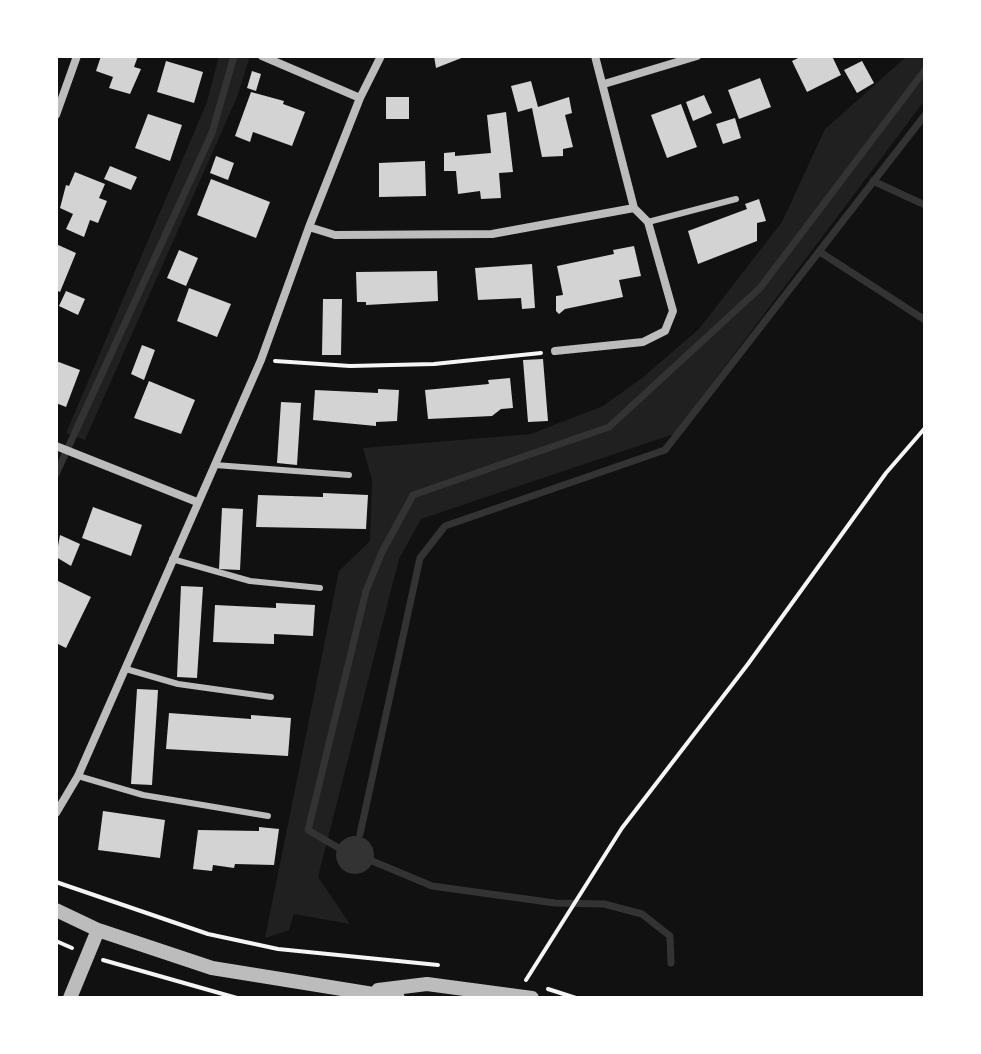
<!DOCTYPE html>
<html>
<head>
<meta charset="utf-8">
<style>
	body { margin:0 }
	#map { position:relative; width:981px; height:1054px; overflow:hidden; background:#111; font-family:Commissioner,sans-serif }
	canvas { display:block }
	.frame { position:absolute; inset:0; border:58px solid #fff; pointer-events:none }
</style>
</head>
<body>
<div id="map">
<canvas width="981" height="1054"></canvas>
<div class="frame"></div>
</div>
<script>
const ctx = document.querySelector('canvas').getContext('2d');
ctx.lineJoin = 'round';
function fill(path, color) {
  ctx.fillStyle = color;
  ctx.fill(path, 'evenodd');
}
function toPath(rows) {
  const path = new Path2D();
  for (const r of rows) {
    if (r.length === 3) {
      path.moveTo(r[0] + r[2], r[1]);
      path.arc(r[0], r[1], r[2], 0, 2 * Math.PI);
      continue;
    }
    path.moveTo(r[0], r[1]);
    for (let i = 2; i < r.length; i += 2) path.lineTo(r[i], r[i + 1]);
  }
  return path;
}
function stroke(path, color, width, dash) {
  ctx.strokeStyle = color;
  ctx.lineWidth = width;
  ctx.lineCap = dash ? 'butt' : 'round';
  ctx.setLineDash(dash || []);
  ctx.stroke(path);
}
const green = toPath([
	[219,56,250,56,237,97,85,440,66,433,207,102],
	[907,56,925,56,925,100,674,434,421,519,399,559,318,877,350,924,294,914,289,930,265,938,339,571,370,541,372,480,363,448,531,434,603,406,642,378,699,329,782,222,825,129]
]);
const water = toPath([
	[355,855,19]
]);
const stream = toPath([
	[873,181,925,205],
	[820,252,925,320],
	[56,474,212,133,234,56],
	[360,834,420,558,445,526,665,450,925,115],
	[342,850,308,830,366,591,382,552,413,495,609,427,760,288,925,70],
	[365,858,432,886,555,903,604,904,642,914,670,936,671,963]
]);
const building = toPath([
	[101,56,138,56,134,67,141,69,130,94,109,88,113,77,96,71],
	[434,56,464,56,464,57,436,68],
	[802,56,832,56,841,75,807,92,792,61],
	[166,61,203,72,194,103,157,92],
	[862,61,874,83,857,93,844,70],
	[252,71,261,74,256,91,247,88],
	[760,78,771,107,739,119,728,90],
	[531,81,538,107,569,97,572,113,565,115,573,147,563,149,563,156,542,157,532,108,518,112,511,86],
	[251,92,284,101,283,104,305,112,292,146,253,132,250,142,235,136],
	[704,95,712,113,693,121,686,102],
	[386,97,409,97,409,119,386,119],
	[681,104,697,147,667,158,651,115],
	[506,112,513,172,499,173,501,198,481,199,480,191,458,194,456,171,444,171,444,153,455,152,455,156,491,153,487,115],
	[148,114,182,125,170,161,135,148],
	[735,118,741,138,723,144,716,124],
	[216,156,234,163,228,180,210,173],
	[425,161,426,196,379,197,379,163],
	[110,166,137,177,131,190,104,179],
	[75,172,105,184,99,198,107,201,98,223,90,220,84,237,66,229,73,214,60,208,66,185,69,186],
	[211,179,270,202,256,238,197,215],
	[759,199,766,221,757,223,757,241,698,264,688,231,747,209,745,204],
	[56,244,76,253,60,292,56,290],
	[634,246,641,276,619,280,623,297,565,309,559,314,556,311,556,296,563,295,557,266,614,254,613,250],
	[179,250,198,258,186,286,167,278],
	[532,264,535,308,522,309,521,298,478,300,475,268],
	[437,271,438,301,366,305,366,302,357,302,356,272],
	[189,288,231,304,217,337,177,321],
	[66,291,85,299,78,315,59,306],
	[323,299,342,299,341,355,322,355],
	[142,345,155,350,144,380,131,374],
	[543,359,548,421,528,422,523,360],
	[56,361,80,370,66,407,56,403],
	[510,378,513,408,501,409,492,416,428,419,425,390,489,384,488,380],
	[149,381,195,400,181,434,134,418],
	[378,389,399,390,397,421,376,422,376,426,313,420,315,390,378,393],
	[281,402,301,403,297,465,277,463],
	[323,493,368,495,366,529,256,527,258,495,323,497],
	[93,507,142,525,131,556,82,538],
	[222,508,243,509,240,570,219,569],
	[60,535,80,544,71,566,56,557],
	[56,580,91,597,66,648,56,643],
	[181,586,203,587,197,678,177,677],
	[276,603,315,605,313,636,274,634,274,644,213,642,215,605,276,608],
	[137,689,158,690,152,785,131,784],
	[169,713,251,719,251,715,291,718,288,756,166,749],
	[103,811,165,820,160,858,98,850],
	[259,827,279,829,274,865,235,864,234,868,213,865,212,871,193,869,198,830,259,831]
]);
const path = toPath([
	[275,361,350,366,434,364,541,353],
	[56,882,208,934,278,949,438,965],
	[56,941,72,948],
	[103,960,237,998],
	[526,980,622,828,748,664,886,473,925,428],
	[548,989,576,998]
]);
const service = toPath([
	[648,222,736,199],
	[215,465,349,475],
	[172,559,250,581,320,588],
	[126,669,178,684,271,697],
	[78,776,143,795,268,816]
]);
const minor = toPath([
	[262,56,360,98],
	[604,84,697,56],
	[56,115,77,56],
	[309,227,335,235,492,234,634,208],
	[555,351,643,342,665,331,673,311,648,222,634,208,595,56],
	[56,446,197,502],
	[56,813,78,776,261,360,309,227,360,98,381,56]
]);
const tertiary = toPath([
	[56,910,98,930,212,968,398,998],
	[378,990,427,984,532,998],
	[70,998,98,930]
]);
fill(green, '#202020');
fill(water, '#333');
stroke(stream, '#333', 7);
fill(building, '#d3d3d3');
stroke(path, '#f5f5f5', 4);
stroke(service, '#bcbcbc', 6);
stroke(minor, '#bcbcbc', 8);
stroke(tertiary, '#bcbcbc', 14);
</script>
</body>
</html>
